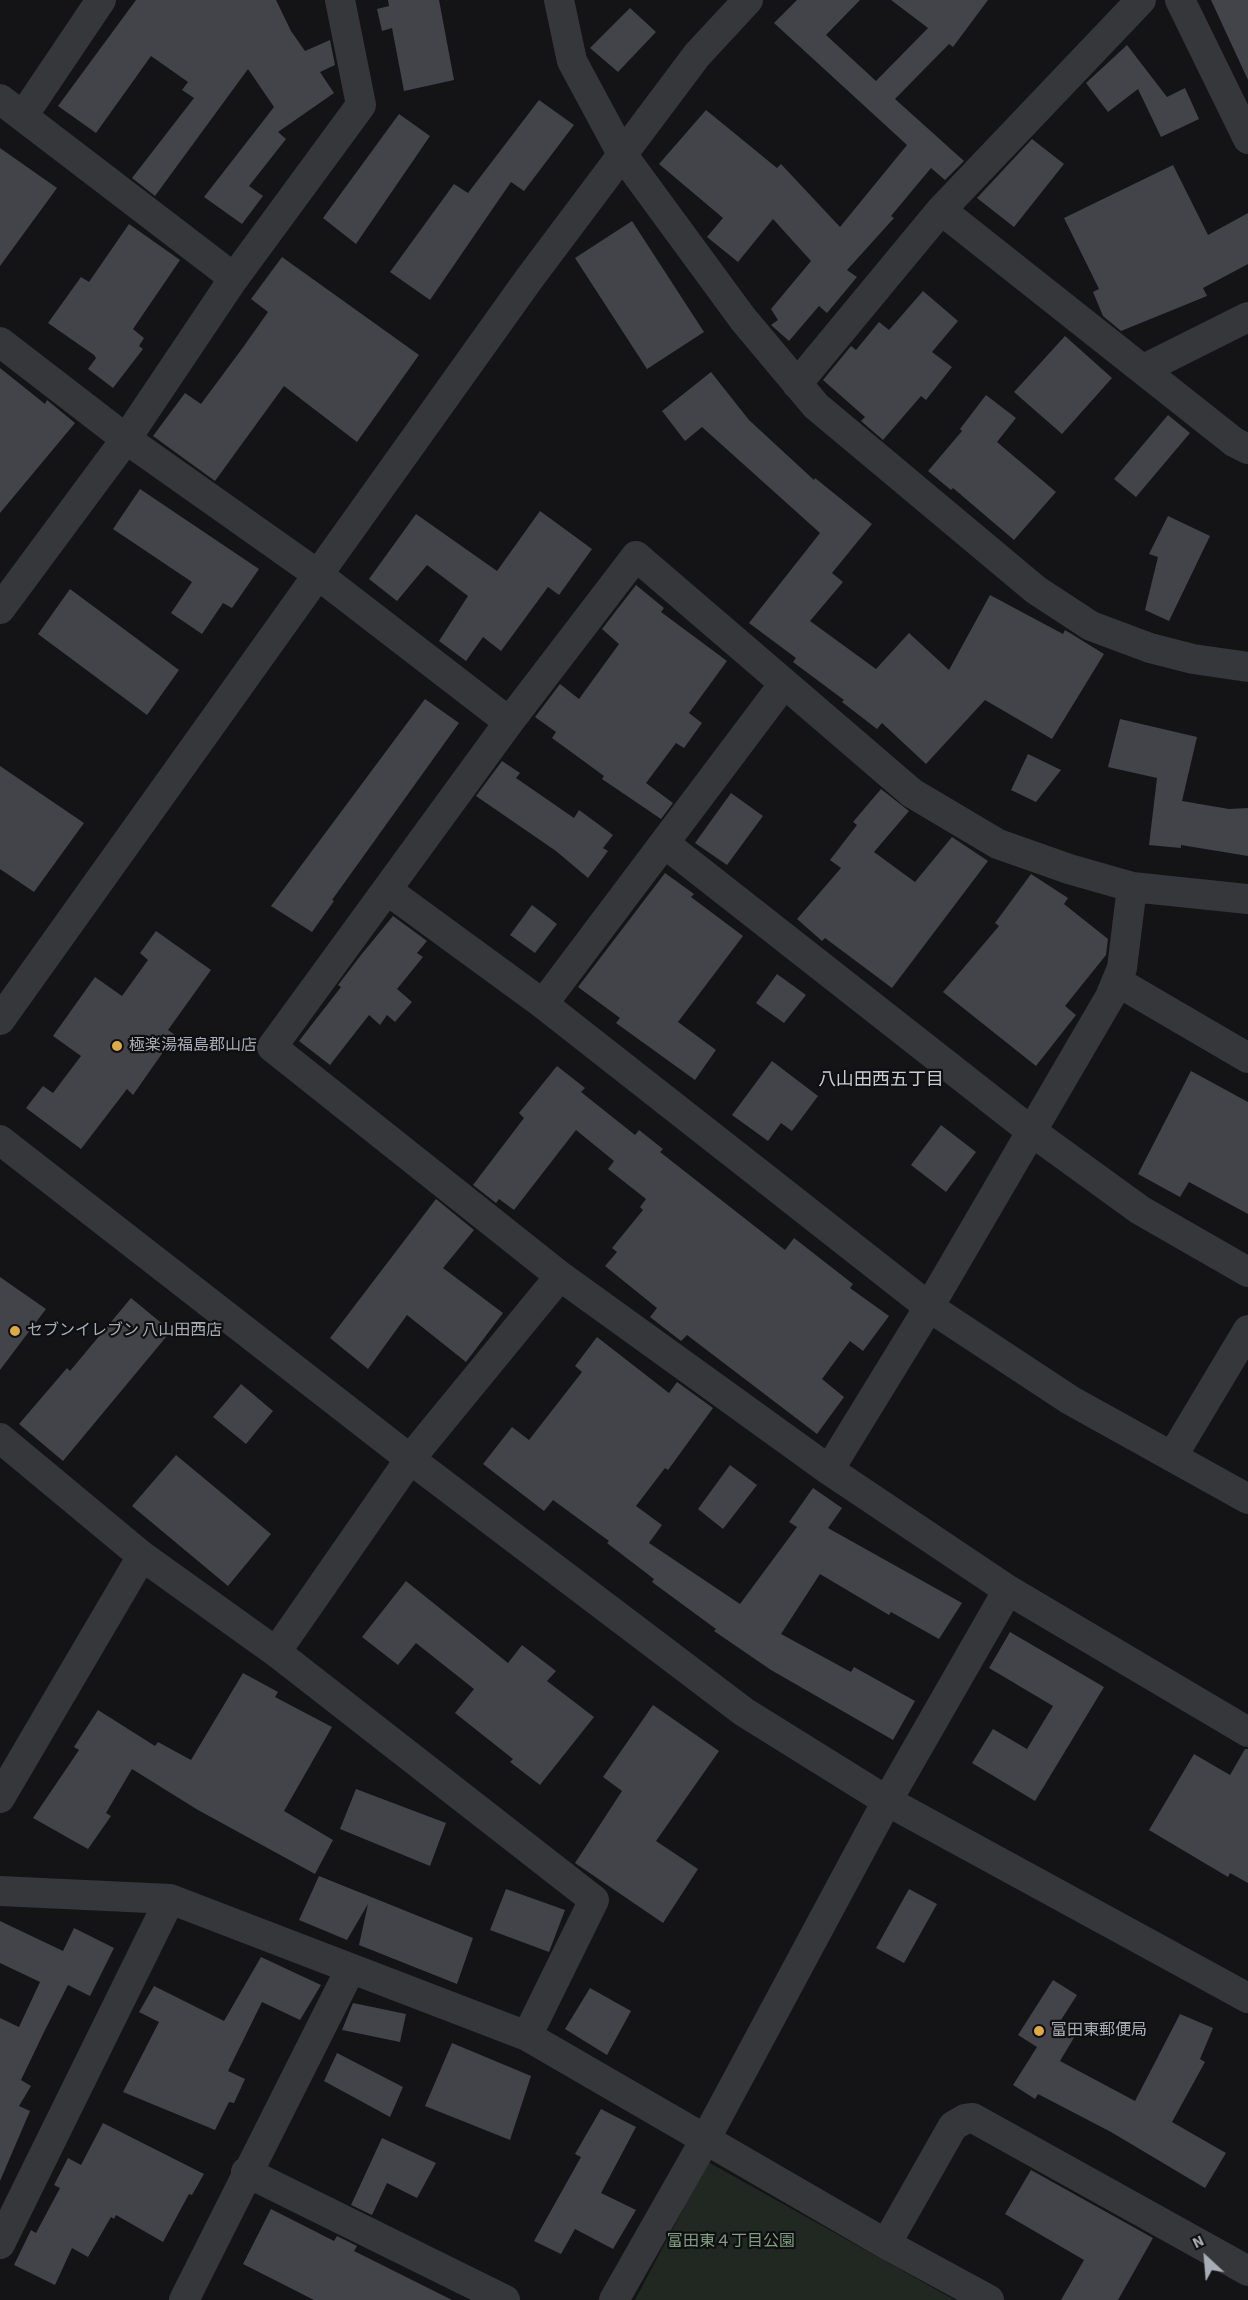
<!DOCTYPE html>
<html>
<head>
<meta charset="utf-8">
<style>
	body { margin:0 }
	#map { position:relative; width:1248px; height:2300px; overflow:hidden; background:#141416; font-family:"Source Sans 3",sans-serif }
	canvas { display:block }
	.north { position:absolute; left:1176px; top:2228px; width:60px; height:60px; -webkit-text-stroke:4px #0f0f11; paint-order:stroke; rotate:334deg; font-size:16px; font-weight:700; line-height:24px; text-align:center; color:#a8acb5 }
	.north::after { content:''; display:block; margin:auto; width:21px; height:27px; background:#a8acb5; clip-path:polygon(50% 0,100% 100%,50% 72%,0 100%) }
</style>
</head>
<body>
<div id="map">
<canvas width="1248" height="2300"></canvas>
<div class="north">N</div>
</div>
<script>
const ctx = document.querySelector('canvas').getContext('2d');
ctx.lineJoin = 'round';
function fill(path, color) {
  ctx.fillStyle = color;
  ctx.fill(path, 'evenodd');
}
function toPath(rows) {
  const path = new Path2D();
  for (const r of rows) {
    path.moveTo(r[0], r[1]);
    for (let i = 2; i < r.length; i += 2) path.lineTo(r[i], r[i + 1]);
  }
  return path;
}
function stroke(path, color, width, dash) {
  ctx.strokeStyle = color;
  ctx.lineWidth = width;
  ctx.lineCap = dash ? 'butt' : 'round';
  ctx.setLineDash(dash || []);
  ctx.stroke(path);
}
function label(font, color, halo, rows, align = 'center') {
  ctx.font = font + ' "Source Sans 3","Noto Sans JP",sans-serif';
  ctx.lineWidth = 4.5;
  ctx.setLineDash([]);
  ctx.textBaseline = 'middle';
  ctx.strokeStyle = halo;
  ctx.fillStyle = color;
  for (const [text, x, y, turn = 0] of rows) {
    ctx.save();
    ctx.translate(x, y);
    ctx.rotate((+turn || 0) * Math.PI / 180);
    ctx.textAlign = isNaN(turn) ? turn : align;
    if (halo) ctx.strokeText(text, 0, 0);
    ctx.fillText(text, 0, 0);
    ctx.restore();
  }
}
const green = toPath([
	[708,2162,955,2300,635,2300]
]);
const building = toPath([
	[136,0,276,0,291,31,305,51,330,40,335,65,320,72,334,93,278,132,286,139,249,186,263,196,242,224,204,197,274,107,248,69,155,196,132,178,194,98,182,90,188,82,151,56,96,133,58,106],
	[388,0,439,0,454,80,404,91,392,28,382,31,377,9,389,6],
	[797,0,860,0,826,35,876,81,928,28,891,0,988,0,953,47,949,44,895,99,964,161,945,180,931,168,891,216,894,218,847,270,857,277,827,313,819,306,789,341,771,325,778,320,771,309,811,261,773,219,738,262,707,237,723,218,659,164,706,110,777,168,781,164,840,227,907,145,774,23],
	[1211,0,1248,0,1248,80],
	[630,8,656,32,618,72,590,48],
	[1127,45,1167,97,1185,88,1199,119,1161,137,1138,89,1108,112,1086,83],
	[539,100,574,125,524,191,511,182,430,300,390,272,454,184,468,193],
	[399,114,430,136,356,244,323,218],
	[1032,139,1064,164,1014,227,977,198],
	[0,148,57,188,0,266],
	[1173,165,1208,235,1248,213,1248,264,1203,288,1207,296,1121,331,1103,316,1093,292,1099,289,1064,218],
	[632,221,704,332,647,369,575,258],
	[129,224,180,260,133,329,144,338,139,346,143,349,113,388,88,369,96,358,94,355,48,323,81,277,89,282],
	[282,257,419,355,357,442,284,386,215,481,153,436,185,393,201,404,244,346,268,312,251,299],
	[923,291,958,321,932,352,952,367,926,400,921,396,883,440,861,421,865,417,823,380,851,346,856,350,879,322,889,330],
	[1065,336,1112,378,1062,434,1014,392],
	[0,368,45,404,47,400,75,423,0,513],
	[711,372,749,420,814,480,815,478,872,524,832,573,843,582,810,621,876,669,909,633,949,670,990,595,1063,634,1065,630,1104,654,1052,739,985,700,926,764,882,723,877,729,842,702,844,700,793,662,796,658,749,623,820,533,702,427,685,441,662,411],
	[986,395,1016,418,997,442,1056,492,1014,540,953,488,951,490,928,471,962,431,960,429],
	[1168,415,1190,433,1136,497,1114,479],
	[140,489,259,569,232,608,223,603,202,634,171,613,192,582,113,529],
	[540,511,592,549,559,595,548,587,501,651,483,637,466,661,439,641,468,596,427,565,397,601,369,579,416,514,497,571],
	[1168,516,1210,536,1169,621,1145,610,1158,557,1149,554],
	[636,585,664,608,661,612,727,661,689,713,702,723,684,748,676,743,646,783,673,803,661,819,602,779,604,776,552,738,556,732,535,717,560,684,579,699,619,644,602,629],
	[70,589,179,670,147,715,38,634],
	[425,699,459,723,332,900,334,901,312,932,271,906],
	[1120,719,1197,737,1182,801,1229,809,1248,808,1248,856,1181,845,1181,848,1149,845,1157,778,1108,767],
	[1028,754,1061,770,1036,802,1011,790],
	[502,761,520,773,516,778,574,818,579,810,613,835,603,848,608,851,588,878,556,851,476,796],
	[0,766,84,823,34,892,0,869],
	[881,789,909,811,874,852,915,882,952,837,988,861,892,988,825,938,822,941,797,919,841,868,830,860,857,825,853,822],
	[731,793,763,816,727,865,695,843],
	[665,873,694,894,691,897,743,936,678,1022,716,1050,695,1080,616,1023,620,1018,578,987],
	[1031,874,1068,898,1064,904,1108,939,1106,955,1065,1006,1076,1015,1036,1066,943,992,999,926,995,923],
	[532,905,557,924,535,953,510,935],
	[393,916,427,941,417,953,423,957,397,989,412,1002,395,1022,387,1015,380,1025,369,1015,330,1065,299,1041,341,987,338,985,361,955],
	[156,931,211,970,168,1030,175,1035,133,1095,127,1089,81,1149,26,1108,43,1086,53,1093,81,1056,53,1036,95,977,122,996,148,960,140,953],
	[777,974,806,995,784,1023,756,1003],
	[772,1061,818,1096,792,1131,781,1123,768,1141,732,1115],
	[557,1066,585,1088,581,1092,635,1135,639,1130,663,1149,660,1152,785,1250,794,1238,853,1284,850,1288,889,1316,863,1351,850,1341,822,1379,844,1397,817,1434,687,1335,681,1341,650,1317,657,1308,605,1266,617,1252,612,1248,643,1210,640,1207,646,1199,608,1169,614,1161,576,1130,514,1210,499,1199,496,1203,473,1185,524,1118,519,1113],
	[1191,1071,1248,1102,1248,1214,1189,1182,1180,1197,1138,1174],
	[941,1125,976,1152,946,1192,911,1165],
	[436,1199,474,1230,443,1268,503,1313,466,1362,407,1315,368,1369,330,1338],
	[0,1277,46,1309,0,1370],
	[131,1298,171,1331,63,1461,19,1424,67,1368,70,1371],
	[597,1337,669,1393,677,1382,713,1408,668,1470,665,1468,636,1506,662,1525,649,1543,740,1604,797,1527,789,1522,813,1488,842,1508,828,1528,962,1603,939,1639,891,1612,889,1615,820,1574,781,1634,851,1672,854,1667,915,1701,893,1740,771,1670,714,1631,716,1629,652,1582,654,1579,607,1543,609,1541,553,1500,544,1511,483,1464,512,1427,529,1440,582,1372,575,1366],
	[241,1384,273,1411,246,1444,213,1417],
	[176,1455,271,1534,228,1586,132,1506],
	[730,1465,757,1485,723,1529,698,1509],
	[406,1581,508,1663,522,1645,556,1671,547,1681,594,1717,540,1785,510,1762,513,1759,455,1713,474,1689,416,1643,398,1665,362,1637],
	[1010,1632,1104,1687,1035,1801,972,1763,993,1729,1027,1749,1053,1706,989,1668],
	[243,1673,278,1692,275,1697,332,1727,284,1811,333,1840,315,1874,198,1810,132,1769,106,1813,111,1816,88,1849,33,1818,79,1750,74,1747,98,1710,155,1746,158,1742,191,1760],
	[653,1705,719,1751,656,1841,698,1869,663,1923,575,1863,622,1791,603,1777],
	[1245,1749,1248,1749,1248,1883,1230,1873,1228,1877,1149,1830,1194,1754,1230,1775],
	[356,1789,446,1823,430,1866,340,1829],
	[319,1876,473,1938,457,1984,359,1945,368,1904,347,1940,299,1920],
	[506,1889,565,1910,549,1952,490,1930],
	[909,1889,937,1904,904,1963,876,1948],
	[0,1921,63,1951,74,1928,114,1948,90,1996,68,1985,44,2032,21,2080,31,2086,19,2106,30,2111,0,2181,0,2018,19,2027,40,1982,0,1963],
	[261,1957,321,1985,300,2020,262,2002,228,2071,245,2079,234,2103,229,2102,215,2130,123,2092,159,2022,139,2012,154,1986,224,2021],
	[1053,1980,1077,1995,1061,2020,1078,2031,1060,2061,1135,2101,1180,2014,1213,2028,1200,2059,1205,2062,1172,2122,1226,2153,1205,2188,1111,2132,1038,2094,1035,2099,1013,2085,1037,2047,1018,2035],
	[590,1988,631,2011,607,2055,565,2029],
	[353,2003,406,2014,400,2042,342,2030],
	[452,2043,531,2076,510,2140,425,2106],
	[337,2053,403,2087,390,2117,324,2081],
	[601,2109,636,2127,601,2193,636,2210,613,2249,575,2229,561,2254,534,2241,581,2157,575,2154],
	[103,2123,204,2174,192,2195,189,2194,163,2242,116,2215,114,2219,111,2217,88,2257,72,2248,55,2285,14,2265,31,2230,36,2233,60,2188,54,2185,68,2158,81,2165],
	[382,2138,436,2163,417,2198,387,2183,372,2215,351,2205],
	[1031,2170,1153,2238,1118,2300,1061,2300,1084,2260,1005,2214],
	[271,2209,334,2241,337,2236,357,2246,354,2251,452,2300,314,2300,243,2264]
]);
const minor = toPath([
	[559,0,572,61,622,154,743,319,816,406,1036,590,1091,626,1150,648,1193,659,1248,667],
	[1180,0,1248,139],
	[0,99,234,278,126,439,0,609],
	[23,116,101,0],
	[941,210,1234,442,1248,449],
	[234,278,361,105,340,0],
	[0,342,126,439,317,574,509,722],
	[1144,369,1248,317],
	[797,384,941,210,1141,0],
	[664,843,1031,1131,1140,1210,1248,1272],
	[387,890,543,1004,929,1307,1070,1400,1248,1499],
	[1248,899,1132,887,1069,869,998,844,912,793,636,556,509,722,272,1047,560,1276,829,1470,1008,1590,1248,1732],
	[1118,982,1248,1058],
	[543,1004,783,685],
	[0,1020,529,279,697,55,748,0],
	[0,1140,410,1459,744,1712,887,1801,1248,1998],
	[0,1438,142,1556,276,1652,594,1900,527,2036],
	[1172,1457,1248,1330],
	[829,1470,929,1307,1110,997,1122,968,1132,887],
	[276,1652,410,1459,560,1276],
	[0,1798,142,1556],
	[0,1891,170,1899,527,2036,886,2244,989,2300],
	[246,2172,505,2300],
	[0,2244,170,1899],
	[886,2244,953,2126,965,2119,973,2118,1248,2271],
	[184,2300,350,1970],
	[614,2300,705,2140,887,1801,1008,1590]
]);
const markers = [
	[117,1046,6,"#deaa44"],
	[15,1331,6,"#deaa44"],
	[1039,2031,6,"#deaa44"]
];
const poiNames = [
	["極楽湯福島郡山店",129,1046],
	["セブンイレブン 八山田西店",27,1331],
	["富田東郵便局",1051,2031]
];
const parkNames = [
	["富田東４丁目公園",731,2242]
];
const neighbourhoodNames = [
	["八山田西五丁目",881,1081]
];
fill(green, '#212822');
fill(building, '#434449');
stroke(minor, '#36373a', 30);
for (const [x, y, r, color] of markers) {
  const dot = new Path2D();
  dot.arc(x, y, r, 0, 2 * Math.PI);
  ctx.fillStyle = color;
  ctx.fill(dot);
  stroke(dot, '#0f0f11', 2);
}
label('16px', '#a8acb5', '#0f0f11', poiNames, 'left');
label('16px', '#809e82', '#0f0f11', parkNames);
label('18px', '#c8cbd1', '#0f0f11', neighbourhoodNames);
</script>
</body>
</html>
